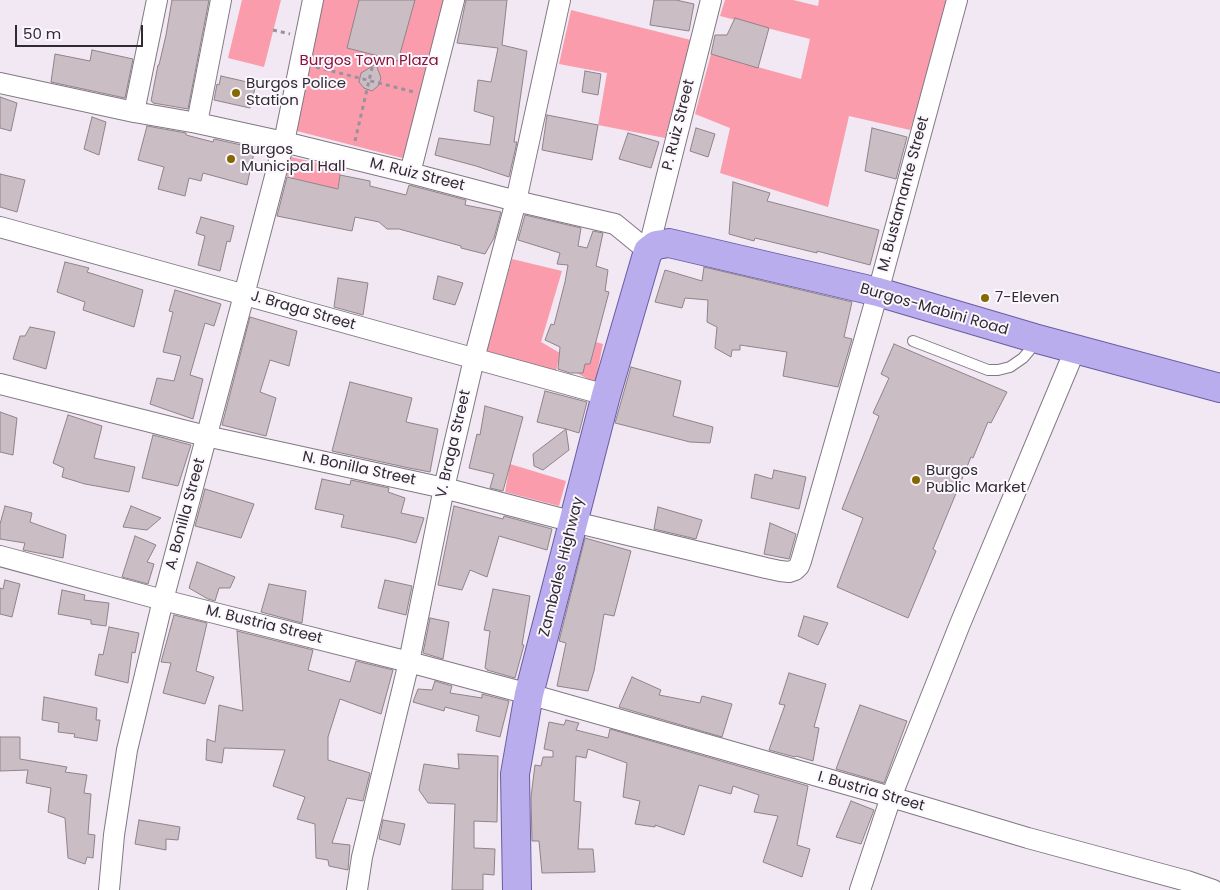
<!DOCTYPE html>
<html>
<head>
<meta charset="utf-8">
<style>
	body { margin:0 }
	#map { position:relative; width:1220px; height:890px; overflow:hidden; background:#f1e8f4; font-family:Poppins,sans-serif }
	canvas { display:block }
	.scale { position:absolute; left:15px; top:25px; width:128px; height:22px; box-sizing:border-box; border:2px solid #2f2b30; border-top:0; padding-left:6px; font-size:15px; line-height:18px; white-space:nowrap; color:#2f2b30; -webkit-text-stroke:4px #fcf7fe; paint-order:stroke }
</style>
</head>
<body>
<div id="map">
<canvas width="1220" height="890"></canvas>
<div class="scale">50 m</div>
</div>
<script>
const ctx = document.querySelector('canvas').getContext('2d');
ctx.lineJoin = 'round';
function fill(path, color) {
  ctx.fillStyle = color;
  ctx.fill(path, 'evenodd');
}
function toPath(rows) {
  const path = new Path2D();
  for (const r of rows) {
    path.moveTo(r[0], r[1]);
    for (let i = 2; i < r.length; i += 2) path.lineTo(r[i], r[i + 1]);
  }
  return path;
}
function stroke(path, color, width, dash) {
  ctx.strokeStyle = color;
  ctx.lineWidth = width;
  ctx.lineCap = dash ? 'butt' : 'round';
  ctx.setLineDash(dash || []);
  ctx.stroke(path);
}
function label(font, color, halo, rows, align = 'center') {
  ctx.font = font + ' Poppins,sans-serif';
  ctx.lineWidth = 4;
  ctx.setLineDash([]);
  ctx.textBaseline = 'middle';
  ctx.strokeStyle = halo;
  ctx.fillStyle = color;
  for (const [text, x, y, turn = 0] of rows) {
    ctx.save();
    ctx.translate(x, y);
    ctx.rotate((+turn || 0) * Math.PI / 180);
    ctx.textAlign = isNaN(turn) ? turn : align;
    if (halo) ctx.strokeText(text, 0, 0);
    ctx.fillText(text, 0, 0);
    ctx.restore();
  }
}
const green = toPath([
	[242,0,281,0,264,67,228,58],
	[321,0,448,0,406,159,293,130],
	[725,0,793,0,818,6,819,0,952,0,910,130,849,116,828,207,720,173,730,128,695,114,711,54,801,79,810,39,720,16],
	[571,10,691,40,665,138,598,125,607,73,559,64],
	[291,157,341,168,331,227,317,224,324,186,286,176],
	[512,259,562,271,541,342,560,353,554,381,484,361],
	[596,342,603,344,595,383,577,373,585,364,590,364],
	[510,464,566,481,559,506,505,492]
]);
const building = toPath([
	[172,0,209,0,188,109,153,103,153,102,151,101,158,65,159,65,166,35,172,0],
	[359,0,415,0,398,61,347,48,359,0],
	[466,0,507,0,502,45,527,51,514,142,517,142,509,177,476,166,435,155,439,138,490,145,494,117,474,111,478,80,491,82,498,48,457,43,466,0],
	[654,0,676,0,694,4,689,31,650,25,654,0],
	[735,18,769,28,758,68,711,54,715,35,727,35,735,18],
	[92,50,133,59,125,98,51,82,55,54,90,61,92,50],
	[376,64,381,78,378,86,372,91,364,88,359,82,361,73,376,64],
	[585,71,601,74,598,95,582,92,585,71],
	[221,76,256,84,250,108,214,100,217,84,219,85,221,76],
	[0,97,17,103,11,131,0,128,0,97],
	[547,115,598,125,592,160,542,150,547,115],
	[92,117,106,122,99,155,84,149,92,117],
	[147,126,186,133,186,135,213,142,214,139,255,148,247,185,203,173,201,181,189,178,185,196,158,189,164,167,138,160,147,126],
	[696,128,715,134,708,157,690,151,696,128],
	[872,128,907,137,896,179,865,171,872,128],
	[628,133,659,142,651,168,619,159,628,133],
	[0,174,25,180,17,212,0,207,0,174],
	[340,175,370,181,370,186,406,195,409,185,466,200,465,205,501,212,494,238,485,254,461,248,461,246,399,229,387,229,379,222,355,217,352,231,277,216,287,177,338,189,340,175],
	[733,182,770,193,767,201,879,230,870,265,817,251,817,253,755,238,754,241,729,234,733,182],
	[525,215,581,228,578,246,587,248,593,231,603,233,596,266,608,270,605,291,609,292,590,364,585,364,583,373,570,373,558,369,560,347,545,340,551,324,554,325,565,282,568,265,557,264,560,253,518,240,525,215],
	[201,217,234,226,230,242,227,241,220,271,198,265,205,236,196,233,201,217],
	[65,262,89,268,87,272,143,290,134,327,83,310,85,302,57,292,65,262],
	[704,267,852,302,844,337,852,339,838,387,783,376,787,352,740,345,740,350,732,350,731,357,715,348,717,327,707,322,708,300,685,298,682,308,655,302,665,270,702,281,704,267],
	[438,276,463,283,455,305,433,299,438,276],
	[338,278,368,283,363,315,334,307,338,278],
	[175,290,221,304,214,326,205,323,190,375,203,379,193,419,150,404,157,378,174,381,181,356,163,352,173,312,169,311,175,290],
	[250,317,297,331,289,366,270,360,260,392,276,398,266,436,222,425,250,317],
	[30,327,55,332,46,369,13,359,20,336,25,336,30,327],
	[894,344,1007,392,991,423,988,422,973,458,971,457,933,549,936,551,908,618,837,587,863,518,842,509,879,416,873,413,889,378,881,374,894,344],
	[631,367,681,381,673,416,713,427,710,443,690,442,615,423,631,367],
	[350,382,412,398,406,422,438,429,430,472,409,468,332,451,350,382],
	[545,391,587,402,579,433,566,429,569,450,543,470,534,466,533,454,566,429,537,422,545,391],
	[485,406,523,417,503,491,490,488,494,474,469,468,477,434,480,435,485,406],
	[0,412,17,418,13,455,0,452,0,412],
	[68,415,102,426,94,458,135,467,129,492,85,484,62,477,64,468,53,463,68,415],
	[153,435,191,445,178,486,142,478,153,435],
	[774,470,806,477,799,509,751,498,755,474,772,479,774,470],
	[322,479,350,485,351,480,389,488,388,492,405,498,401,513,424,518,416,543,396,538,341,527,344,515,315,509,322,479],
	[205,489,254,504,241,538,195,526,205,489],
	[5,506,32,513,30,522,66,535,63,558,23,550,25,543,0,539,0,524,5,506],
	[131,506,161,518,147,530,123,527,131,506],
	[454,506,503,519,504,516,552,529,547,550,499,536,487,577,470,570,462,590,438,585,454,506],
	[658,507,702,520,696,539,654,529,658,507],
	[770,523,796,534,789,559,764,554,770,523],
	[135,536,156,545,147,562,154,564,148,584,122,577,135,536],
	[585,538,631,551,614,616,604,614,594,671,588,691,557,686,566,643,559,641,585,538],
	[197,562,235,577,230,588,219,588,215,601,208,599,189,588,197,562],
	[5,580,20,584,12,617,0,614,0,588,3,589,5,580],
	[385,580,412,586,406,615,378,608,385,580],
	[269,584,306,591,302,623,261,612,269,584],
	[493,589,530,596,522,645,524,645,515,678,487,670,487,669,485,668,490,631,484,630,493,589],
	[62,590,85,595,84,600,109,603,106,626,91,624,91,620,58,614,62,590],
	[174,615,207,623,196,671,214,677,205,704,163,693,171,663,161,662,174,615],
	[804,616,828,623,818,645,798,636,804,616],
	[430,618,449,622,443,659,423,653,430,618],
	[109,627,139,633,135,653,132,652,128,683,95,675,99,654,103,655,109,627],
	[237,631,313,650,308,670,350,682,356,661,393,670,381,714,340,699,328,737,328,760,370,773,363,801,347,798,332,843,350,845,348,870,329,866,328,860,316,858,315,824,297,819,305,797,273,786,285,750,224,748,222,763,206,760,207,739,215,742,219,705,243,711,237,631],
	[789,673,826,684,814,727,819,728,813,761,796,756,795,757,769,750,785,705,779,704,789,673],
	[632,677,661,690,659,695,700,703,702,696,732,704,722,737,619,707,632,677],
	[435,681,452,686,450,693,482,698,482,694,509,701,500,737,476,731,479,716,445,707,444,711,413,702,418,689,432,690,435,681],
	[44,697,97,708,96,720,100,720,97,741,74,737,75,734,58,732,59,723,42,720,44,697],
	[860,705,907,721,884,783,836,769,860,705],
	[566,720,579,723,576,730,608,738,610,729,808,786,797,845,810,849,802,877,763,862,778,816,754,812,759,795,733,786,731,794,699,785,684,835,655,825,655,827,635,824,640,801,623,797,627,763,588,749,586,758,576,756,574,801,581,802,578,849,593,849,595,872,542,873,539,841,532,841,531,797,535,765,541,766,543,757,553,757,553,751,544,749,549,722,564,725,566,720],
	[0,737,20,737,20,759,67,767,65,772,87,775,84,793,91,794,88,834,95,835,93,858,87,857,85,864,68,858,65,818,48,812,51,788,26,783,28,770,0,771,0,737],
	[458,754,498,756,497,822,474,821,474,848,495,849,494,875,483,874,483,890,452,890,455,804,428,803,419,790,424,764,459,769,458,754],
	[851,801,874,810,861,844,836,837,851,801],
	[139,820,180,827,178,840,166,839,166,850,135,844,139,820],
	[383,820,405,824,400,845,379,839,383,820]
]);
const path = toPath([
	[273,30,290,34],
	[316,67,414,92],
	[355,141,375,55]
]);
const service = toPath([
	[913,341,988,370,998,370,1010,367,1023,358,1029,351,1034,339]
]);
const minor = toPath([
	[0,83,134,112,197,123,284,142,410,173,516,201,615,224,648,251,711,0],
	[134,112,157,0],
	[197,123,221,0],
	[410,173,454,0],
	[0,227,606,395],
	[0,384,206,436,444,488,574,522,766,568,780,571,789,572,795,570,799,566,801,561,878,292,957,0],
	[0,556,163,600,409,662,529,694,891,797,1028,838,1187,881,1213,890],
	[109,890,114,835,127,750,163,600,244,295,284,142,313,0],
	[357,890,362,857,409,662,444,488,474,359,516,201,560,0],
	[860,890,891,797,960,624,1075,350]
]);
const primary = toPath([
	[517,890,515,774,529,694,606,395,648,251,656,245,669,243,878,292,1034,338,1220,388]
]);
const markers = [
	[236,93,5,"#856802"],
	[231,159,5,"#856802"],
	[985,298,5,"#856802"],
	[916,480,5,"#856802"]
];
const parkNames = [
	["Burgos Town Plaza",369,61]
];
const poiNames = [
	["Burgos Police",246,84],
	["Station",246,101],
	["Burgos",241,150],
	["Municipal Hall",241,167],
	["7-Eleven",995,298],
	["Burgos",926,471],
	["Public Market",926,488]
];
const streetNames = [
	["P. Ruiz Street",679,125,-76],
	["M. Ruiz Street",417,175,14],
	["M. Bustamante Street",904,194,-75],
	["Burgos-Mabini Road",934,310,16],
	["J. Braga Street",303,311,16],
	["V. Braga Street",454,444,-77],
	["N. Bonilla Street",359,469,12],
	["A. Bonilla Street",186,514,-75],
	["Zambales Highway",562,567,-76],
	["M. Bustria Street",264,625,14],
	["I. Bustria Street",871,792,16]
];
fill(green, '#fb9cac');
fill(building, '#cabdc4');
stroke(building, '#8f838a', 1);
stroke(service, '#807883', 12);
stroke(minor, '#807883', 22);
stroke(primary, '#6a5ca3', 30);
stroke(path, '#99929b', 3, [4, 4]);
stroke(service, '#fff', 10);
stroke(minor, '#fff', 20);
stroke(primary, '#b9aded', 28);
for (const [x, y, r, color] of markers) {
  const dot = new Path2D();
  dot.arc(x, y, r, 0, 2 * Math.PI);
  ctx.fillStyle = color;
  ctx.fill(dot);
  stroke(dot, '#fcf7fe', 2);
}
label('15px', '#881539', '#fcf7fe', parkNames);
label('15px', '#2f2b30', '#fcf7fe', poiNames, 'left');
label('15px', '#2f2b30', '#fcf7fe', streetNames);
</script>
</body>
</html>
